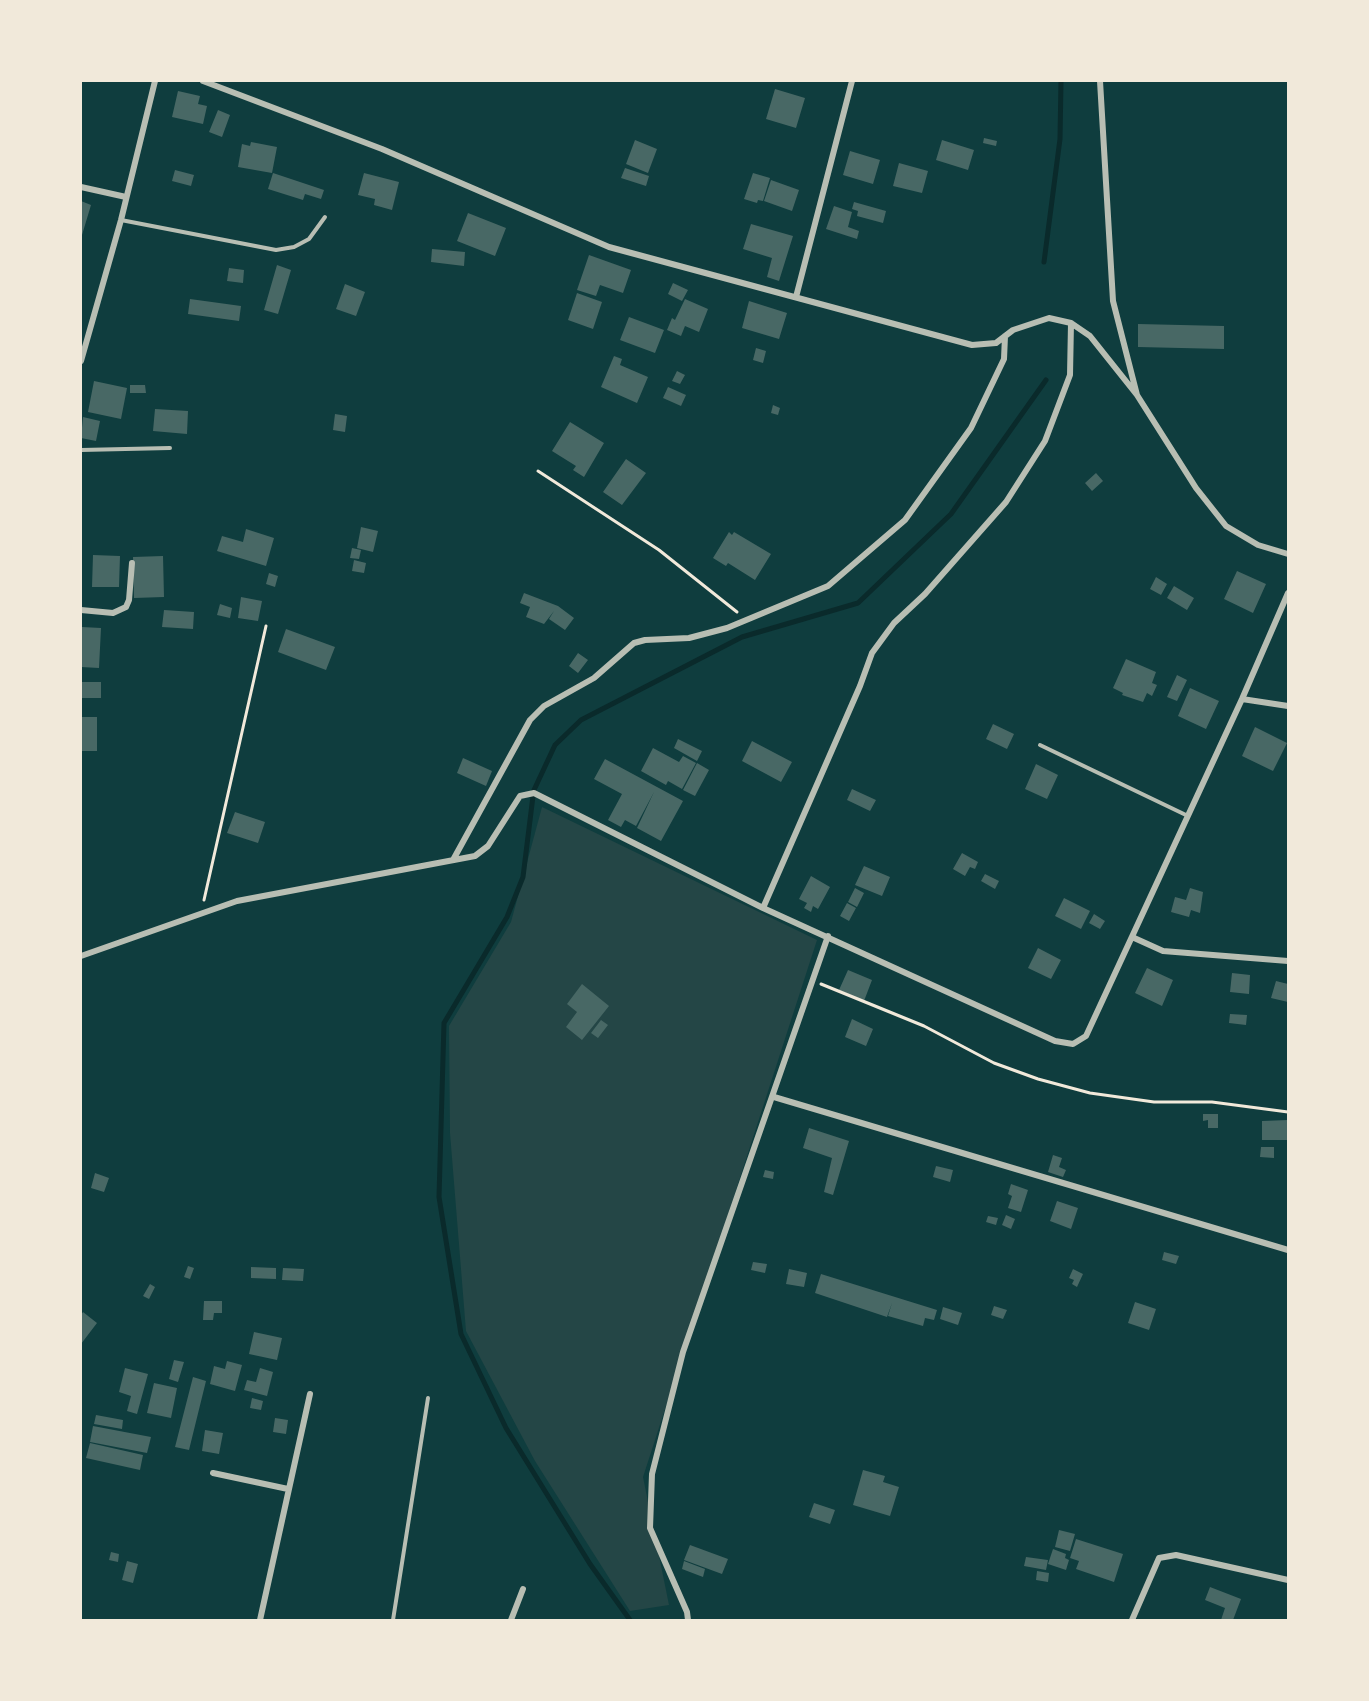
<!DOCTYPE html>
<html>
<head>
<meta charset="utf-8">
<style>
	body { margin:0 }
	#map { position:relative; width:1369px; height:1701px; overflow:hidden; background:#0f3d3e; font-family:"PT Sans",sans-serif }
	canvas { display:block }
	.frame { position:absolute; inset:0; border:82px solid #f1e9da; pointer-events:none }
</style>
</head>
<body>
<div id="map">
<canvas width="1369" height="1701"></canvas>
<div class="frame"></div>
</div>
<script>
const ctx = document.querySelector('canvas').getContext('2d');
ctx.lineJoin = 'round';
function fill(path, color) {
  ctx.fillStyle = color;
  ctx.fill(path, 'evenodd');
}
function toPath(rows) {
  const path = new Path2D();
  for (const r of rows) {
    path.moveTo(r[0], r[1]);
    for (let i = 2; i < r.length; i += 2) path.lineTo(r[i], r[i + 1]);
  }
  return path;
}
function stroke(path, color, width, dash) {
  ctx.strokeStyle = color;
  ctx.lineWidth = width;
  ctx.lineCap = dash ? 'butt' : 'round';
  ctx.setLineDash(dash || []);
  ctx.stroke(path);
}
const green = toPath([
	[542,807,817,940,643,1477,669,1605,630,1611,535,1461,466,1331,450,1133,449,1026,511,922]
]);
const stream = toPath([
	[1044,262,1060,139,1061,81],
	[534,790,555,745,581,720,742,637,858,603,951,514,1046,380],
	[533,796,523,877,507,917,444,1023,439,1197,461,1334,506,1428,590,1564,630,1620]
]);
const building = toPath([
	[775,89,805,98,796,128,766,119],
	[178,91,200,96,198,104,207,106,203,124,172,117],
	[218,110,230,115,222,137,209,132],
	[984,138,997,141,996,146,983,143],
	[635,140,657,149,648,173,626,164],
	[942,140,974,150,968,170,936,160],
	[251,142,277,147,272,173,238,167,242,144,250,146],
	[850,151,880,160,873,184,843,175],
	[899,163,928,171,922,193,893,186],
	[625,168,649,176,646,186,621,178],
	[175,170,194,175,191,186,172,181],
	[273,173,324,190,321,199,305,194,303,200,268,189],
	[364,173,399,182,392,210,374,205,375,199,358,195],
	[753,173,770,178,763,201,758,200,757,203,744,199],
	[771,180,799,190,792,211,764,201],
	[81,201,91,205,82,235,81,235],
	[854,202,886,211,883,223,857,216,858,211,852,209],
	[834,206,852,212,848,227,859,231,857,239,826,229],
	[468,213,506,228,495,256,457,241],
	[751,224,793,236,779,281,767,277,772,258,743,249],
	[432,249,465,252,464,266,431,262],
	[589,255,631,270,623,293,600,285,596,296,577,290],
	[277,265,291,270,278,314,264,310],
	[229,268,244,270,243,283,227,281],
	[673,283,688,290,682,301,668,294],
	[345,284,365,292,356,316,336,309],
	[577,293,602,302,593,329,568,320],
	[190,299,241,306,239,321,188,314],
	[685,299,708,309,699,332,685,326,681,336,667,330,672,318,675,320],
	[749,301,787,313,779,339,742,328],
	[629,317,664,330,655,353,620,340],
	[1138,324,1224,326,1224,349,1138,347],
	[756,348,766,351,763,363,753,360],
	[614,356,622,359,620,365,648,377,637,403,601,387],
	[677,371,685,375,680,384,672,381],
	[94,381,127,388,121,419,88,412],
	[130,385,145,385,146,393,130,393],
	[668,387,686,395,681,406,663,398],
	[773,405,780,408,778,415,771,413],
	[155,409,188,411,187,434,153,431],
	[335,414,347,416,345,432,333,430],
	[83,417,100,421,96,441,81,438],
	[570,422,604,443,584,477,573,470,576,466,552,451],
	[626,459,646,473,622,505,603,492],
	[1096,473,1103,481,1092,491,1085,483],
	[361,527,378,531,373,552,357,548],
	[246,529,274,538,266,566,217,551,222,536,243,542],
	[729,532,732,535,734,532,771,554,755,580,728,563,726,566,713,558],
	[352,548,361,550,359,559,350,558],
	[93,555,120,556,119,587,92,587],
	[163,556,164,597,134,598,133,557],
	[354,560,366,563,364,573,352,571],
	[1237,571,1266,584,1253,613,1224,599],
	[269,573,278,576,275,587,266,584],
	[1156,577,1167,584,1161,595,1150,589],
	[1174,586,1194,598,1187,610,1167,598],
	[524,593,558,606,574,618,565,630,549,619,554,611,544,624,526,617,530,607,520,603],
	[241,597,262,601,258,621,238,618],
	[220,604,232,608,230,618,217,615],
	[164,610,194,612,193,629,162,627],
	[82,627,101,628,99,668,81,667],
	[286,629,335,647,326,670,278,652],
	[578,653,588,660,578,673,569,666],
	[1126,659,1156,672,1152,683,1157,685,1152,696,1147,693,1143,702,1122,695,1123,693,1113,688],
	[1177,675,1187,680,1177,701,1167,697],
	[81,682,101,682,101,698,81,698],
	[1190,688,1219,701,1206,729,1178,716],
	[81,717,97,717,97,751,81,751],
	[993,724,1014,734,1007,749,986,739],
	[1255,727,1287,743,1273,771,1242,756],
	[678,739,702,751,697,761,674,748],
	[752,741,792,762,781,782,742,761],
	[653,748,679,762,683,756,696,763,682,789,668,781,666,785,641,771],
	[463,758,492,771,486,786,457,773],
	[605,759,683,801,661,841,637,828,654,792,636,826,625,820,621,827,608,820,622,794,594,779],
	[697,763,709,770,695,796,683,790],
	[1036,764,1058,775,1047,799,1025,789],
	[852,789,876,800,870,811,847,800],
	[235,812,265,822,258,843,227,833],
	[962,853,978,862,975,869,970,867,965,876,953,869],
	[864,866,890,877,882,896,855,885],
	[985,874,999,881,995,889,981,881],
	[811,876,830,887,818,909,813,906,811,912,804,908,807,903,799,899],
	[855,888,864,893,857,907,848,902],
	[1190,888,1203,892,1200,913,1191,910,1189,917,1171,912,1175,897,1186,900],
	[1064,898,1090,911,1081,929,1055,916],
	[847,903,856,908,849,921,840,916],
	[1094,914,1105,921,1100,929,1089,923],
	[1038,948,1061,960,1051,979,1028,968],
	[1147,968,1173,980,1162,1006,1135,993],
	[848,970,872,980,864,1001,839,990],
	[1232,973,1250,975,1249,994,1230,992],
	[1276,981,1288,984,1288,1002,1271,998],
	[582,984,609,1006,582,1040,566,1027,577,1012,567,1004],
	[1230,1014,1247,1015,1246,1025,1229,1023],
	[852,1019,873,1029,866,1046,845,1037],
	[601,1020,608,1025,598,1038,591,1033],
	[1203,1114,1218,1114,1218,1128,1208,1128,1208,1120,1203,1121],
	[1288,1120,1288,1140,1262,1140,1262,1121],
	[809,1128,849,1141,833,1195,824,1192,832,1158,803,1148],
	[1261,1147,1274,1147,1274,1158,1260,1157],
	[1053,1155,1062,1158,1059,1167,1066,1170,1063,1177,1048,1172],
	[936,1166,953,1170,950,1182,933,1177],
	[765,1170,774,1172,773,1179,763,1177],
	[95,1173,109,1178,104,1192,91,1188],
	[1011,1184,1028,1190,1021,1212,1008,1208,1012,1196,1008,1194],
	[1057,1201,1078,1208,1071,1229,1050,1221],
	[1006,1215,1015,1219,1011,1229,1002,1225],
	[988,1216,998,1218,996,1225,986,1222],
	[1164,1252,1179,1256,1176,1264,1162,1260],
	[753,1262,767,1264,765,1273,751,1270],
	[188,1266,194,1268,190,1279,184,1277],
	[251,1267,276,1268,276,1279,251,1278],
	[283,1268,304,1269,303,1281,282,1280],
	[789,1269,807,1273,804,1287,786,1284],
	[1073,1269,1083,1274,1077,1287,1072,1284,1074,1280,1069,1278],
	[821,1274,937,1310,934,1320,925,1318,923,1326,888,1316,892,1303,887,1317,815,1293],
	[150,1284,155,1287,149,1299,143,1296],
	[204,1301,222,1301,222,1313,214,1313,213,1320,203,1320],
	[1135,1302,1156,1309,1149,1330,1128,1323],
	[994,1306,1007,1310,1003,1319,991,1315],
	[943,1307,962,1313,958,1325,940,1319],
	[83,1312,97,1323,81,1344,81,1315],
	[254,1332,282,1338,277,1360,249,1354],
	[174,1360,184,1362,178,1382,169,1379],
	[227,1361,242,1365,235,1391,210,1384,214,1366,225,1369],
	[125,1368,148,1374,137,1414,127,1411,131,1396,119,1392],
	[260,1368,273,1372,267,1396,244,1390,247,1380,256,1382],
	[193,1377,206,1381,189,1450,175,1447],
	[154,1383,177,1388,171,1418,147,1413],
	[252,1398,263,1401,261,1410,250,1408],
	[96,1415,123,1420,122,1429,94,1424],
	[275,1418,288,1420,286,1434,273,1432],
	[93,1426,151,1437,147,1453,90,1442],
	[205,1430,223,1433,219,1454,202,1451],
	[90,1443,143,1455,140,1470,86,1458],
	[863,1470,885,1476,883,1482,899,1487,890,1516,853,1505],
	[814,1503,835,1510,830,1524,809,1517],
	[1059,1530,1075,1534,1070,1551,1055,1547],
	[1076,1539,1123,1554,1114,1582,1076,1569,1079,1561,1070,1558],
	[690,1545,728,1559,722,1574,684,1560],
	[1053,1549,1066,1554,1065,1558,1069,1560,1066,1570,1048,1564],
	[111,1552,119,1554,118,1562,109,1560],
	[1026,1557,1048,1560,1046,1570,1024,1566],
	[127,1561,138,1564,133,1583,122,1580],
	[684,1561,705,1569,703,1577,682,1569],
	[1037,1571,1049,1573,1048,1582,1036,1580],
	[1210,1587,1241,1599,1233,1620,1221,1620,1225,1608,1205,1600]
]);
const path = toPath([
	[538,471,659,550,737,612],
	[204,900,266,626],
	[821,984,924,1026,994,1063,1038,1079,1090,1093,1154,1102,1212,1102,1288,1112]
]);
const service = toPath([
	[121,220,276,250,294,247,309,239,325,217],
	[81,450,170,448],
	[1040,745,1188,816],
	[393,1620,428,1398]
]);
const minor = toPath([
	[203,81,382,149,609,247,972,345,996,343,1013,330,1049,318,1071,323,1090,336,1137,395],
	[1100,81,1113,301,1137,395,1196,488,1226,526,1258,545,1288,554],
	[81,187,126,197],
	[796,297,852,81],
	[81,361,121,220,155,81],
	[81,610,113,613,126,607,129,600,132,563],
	[1242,699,1288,706],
	[453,860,530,720,544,706,594,678,634,643,645,640,689,638,727,628,828,586,905,520,971,428,1004,359,1005,336],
	[763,908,860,686,872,653,894,623,925,594,1006,502,1045,441,1070,375,1071,323],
	[1132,937,1163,951,1288,961],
	[81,956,237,901,475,856,488,846,520,796,534,793,763,908,1055,1041,1073,1044,1086,1036,1242,699,1288,593],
	[774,1097,1288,1250],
	[213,1473,288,1489],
	[260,1620,310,1394],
	[511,1620,523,1589],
	[688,1620,687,1612,650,1528,652,1474,683,1352,828,936],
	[1132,1620,1159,1558,1176,1555,1288,1580]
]);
fill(green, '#244646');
stroke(stream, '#0a2a2b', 5);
fill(building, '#486865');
stroke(path, '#f1e9da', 3);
stroke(service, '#b8beb3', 4);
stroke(minor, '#b8beb3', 6);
</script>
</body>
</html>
